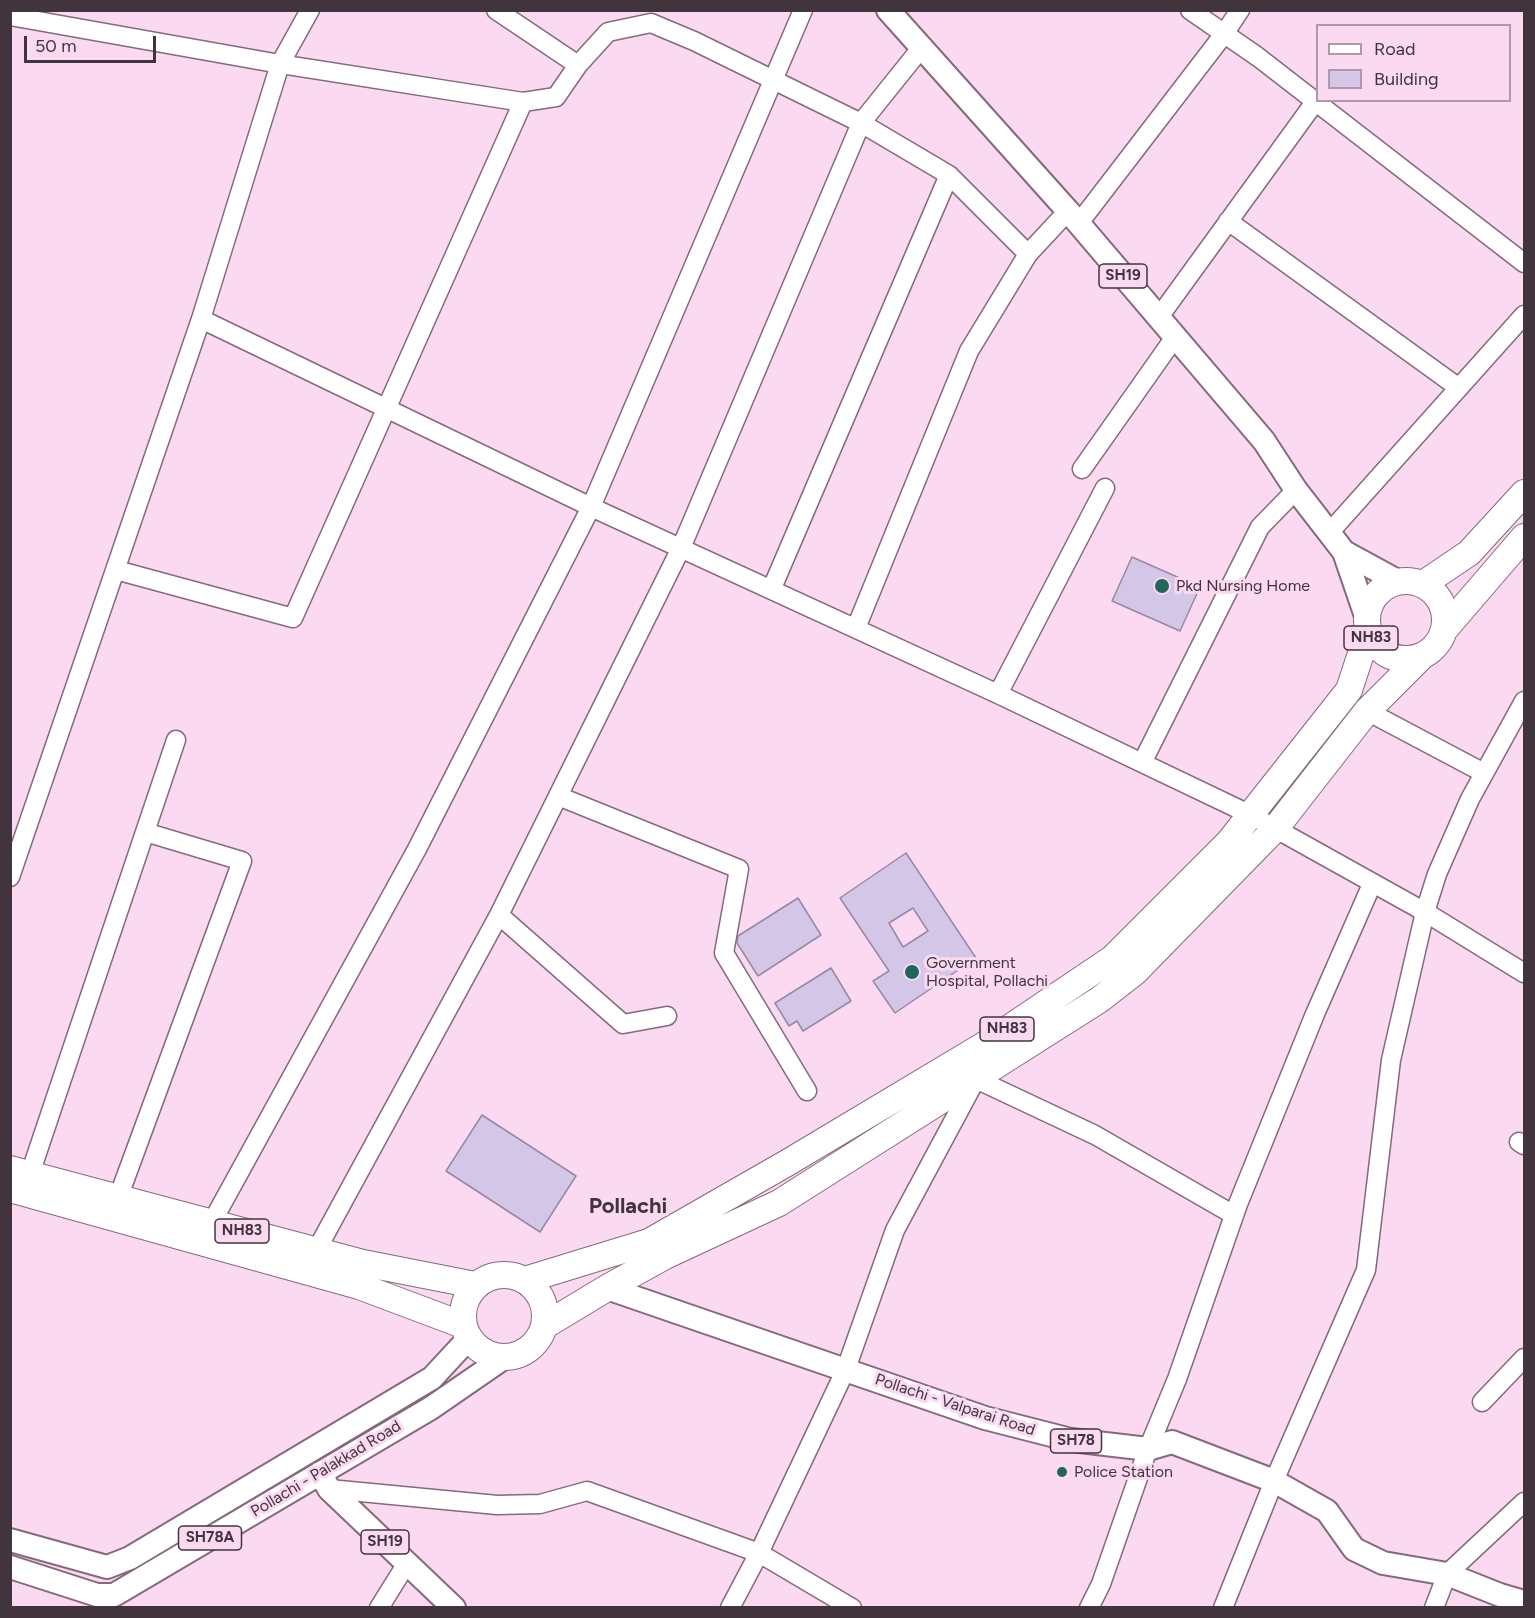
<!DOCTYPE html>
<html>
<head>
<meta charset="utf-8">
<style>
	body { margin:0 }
	#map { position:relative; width:1535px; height:1618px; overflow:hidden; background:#fad9f1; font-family:Figtree,sans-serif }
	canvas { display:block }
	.frame { position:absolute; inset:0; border:12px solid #41343d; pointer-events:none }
	.legend { position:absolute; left:1316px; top:24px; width:195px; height:78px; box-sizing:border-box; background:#fad9f1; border:2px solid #b097a9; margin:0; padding:8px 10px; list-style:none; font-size:18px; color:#41343d }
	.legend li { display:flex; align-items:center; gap:12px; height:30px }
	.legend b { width:30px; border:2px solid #b097a9 }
	.scale { position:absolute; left:24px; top:36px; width:132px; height:27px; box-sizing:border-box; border:3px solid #41343d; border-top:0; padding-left:8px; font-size:18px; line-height:21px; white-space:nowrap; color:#41343d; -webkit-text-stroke:4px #fad9f1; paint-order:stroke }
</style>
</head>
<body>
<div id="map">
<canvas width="1535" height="1618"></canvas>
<div class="frame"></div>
<ul class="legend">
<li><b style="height:8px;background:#fff"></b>Road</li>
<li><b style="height:16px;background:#d3c6e7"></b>Building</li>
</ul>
<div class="scale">50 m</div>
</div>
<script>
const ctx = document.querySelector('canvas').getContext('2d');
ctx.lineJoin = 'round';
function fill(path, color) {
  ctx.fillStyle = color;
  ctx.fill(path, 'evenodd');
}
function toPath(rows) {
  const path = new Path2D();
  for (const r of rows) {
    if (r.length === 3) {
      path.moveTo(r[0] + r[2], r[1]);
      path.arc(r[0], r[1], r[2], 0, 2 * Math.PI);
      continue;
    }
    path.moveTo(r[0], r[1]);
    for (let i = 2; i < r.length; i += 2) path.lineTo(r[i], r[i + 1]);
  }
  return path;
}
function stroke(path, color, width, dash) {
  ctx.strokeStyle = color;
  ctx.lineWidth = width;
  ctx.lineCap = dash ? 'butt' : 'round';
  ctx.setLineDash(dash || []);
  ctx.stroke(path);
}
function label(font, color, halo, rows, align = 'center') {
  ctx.font = font + ' Figtree,sans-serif';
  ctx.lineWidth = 6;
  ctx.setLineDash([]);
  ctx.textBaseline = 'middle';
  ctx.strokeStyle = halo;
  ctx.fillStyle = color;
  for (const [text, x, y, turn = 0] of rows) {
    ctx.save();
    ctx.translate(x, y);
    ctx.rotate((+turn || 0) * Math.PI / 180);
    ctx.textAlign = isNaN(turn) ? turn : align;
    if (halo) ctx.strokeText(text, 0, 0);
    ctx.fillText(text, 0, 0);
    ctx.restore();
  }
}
const building = toPath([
	[1132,557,1200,587,1180,631,1112,601,1132,557],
	[906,853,976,958,895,1013,873,981,889,971,840,898,906,853],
	[913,908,928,931,903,947,889,923,913,908],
	[798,898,821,935,758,976,737,943,738,936,798,898],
	[831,968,851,1001,803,1031,797,1021,789,1026,775,1003,831,968],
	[482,1115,576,1176,540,1232,446,1171,482,1115]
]);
const minor = toPath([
	[496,10,578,65],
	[1190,10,1258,57,1524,263],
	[10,16,280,64,523,102,556,97,578,65,608,32,651,23,694,41,861,123,949,175,1028,254],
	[1228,221,1459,388],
	[1079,223,1224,34,1240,10],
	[1159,317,1315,102],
	[201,319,591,507,998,694,1251,815,1425,912,1524,973],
	[1082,469,1175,337],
	[1329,533,1524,315],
	[116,570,293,618,523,102],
	[772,588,949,175],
	[856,628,969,351,1028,254,1068,211],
	[998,694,1105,488],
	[1367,711,1484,773],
	[1142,763,1260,527,1296,490],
	[558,796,739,869,724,953,807,1091],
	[145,832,176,740],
	[10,877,201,319,280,64,310,10],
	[499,915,623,1024,667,1016],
	[1519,1142,1524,1145],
	[30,1174,145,832,242,861,118,1198],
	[212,1222,417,849,591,507,803,10],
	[316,1251,499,915,681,548,861,123,922,47],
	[1482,1402,1524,1358],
	[329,1489,497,1505,540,1504,587,1491,759,1553,852,1608],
	[379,1608,407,1563],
	[730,1608,759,1553,846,1369,895,1230,976,1079,1095,1135,1234,1215],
	[1089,1608,1101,1584,1148,1449,1177,1379,1238,1204,1315,1014,1372,884],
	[1223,1608,1274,1481,1366,1270,1391,1060,1425,912,1437,874,1470,799,1524,701],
	[1434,1608,1447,1574,1524,1502]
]);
const major = toPath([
	[888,10,1068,211,1264,441,1296,490,1344,552,1367,619],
	[1344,552,1399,582],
	[607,1288,985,1418,1071,1440,1148,1449,1172,1442,1274,1481,1327,1511,1354,1549,1383,1563,1447,1574,1500,1595,1524,1602],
	[320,1473,329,1489,454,1608],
	[10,1540,107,1567,130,1558,432,1378,469,1338],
	[10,1567,97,1595,114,1595,431,1408,505,1357]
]);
const highway = toPath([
	[1406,620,39],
	[1423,584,1469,553,1524,493],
	[1445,629,1524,537],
	[10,1169,363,1263,475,1285],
	[10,1189,359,1286,463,1325],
	[504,1316,41],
	[525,1280,649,1242,787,1163,981,1047,1113,958,1229,842,1349,690,1368,632],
	[544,1326,607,1288,665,1256,779,1203,1099,1000,1135,972,1275,829,1367,711,1420,658]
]);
const markers = [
	[1162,586,8,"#20665a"],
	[912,972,8,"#20665a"],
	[1062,1472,6,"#20665a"]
];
const shields = [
	[1123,276,48],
	[1371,638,54],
	[1007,1029,54],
	[242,1231,54],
	[1076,1441,51],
	[210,1538,63],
	[385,1542,48]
];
const shieldNames = [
	["SH19",1123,276],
	["NH83",1371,638],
	["NH83",1007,1029],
	["NH83",242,1231],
	["SH78",1076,1441],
	["SH78A",210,1538],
	["SH19",385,1542]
];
const poiNames = [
	["Pkd Nursing Home",1176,586],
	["Government",926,963],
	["Hospital, Pollachi",926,981],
	["Police Station",1074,1472]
];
const streetNames = [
	["Pollachi - Valparai Road",955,1405,18],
	["Pollachi - Palakkad Road",326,1469,-31]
];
const districtNames = [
	["Pollachi",628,1207]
];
fill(building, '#d3c6e7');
stroke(building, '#9589a7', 1.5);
stroke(minor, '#85697e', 21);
stroke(major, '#85697e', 26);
stroke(highway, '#85697e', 28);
stroke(minor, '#fff', 18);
stroke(major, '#fff', 22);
stroke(highway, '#fff', 26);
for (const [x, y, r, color] of markers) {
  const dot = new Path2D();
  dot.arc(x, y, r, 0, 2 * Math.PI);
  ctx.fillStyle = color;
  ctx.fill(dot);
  stroke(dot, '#fad9f1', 2);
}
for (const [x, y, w] of shields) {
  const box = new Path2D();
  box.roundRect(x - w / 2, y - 12, w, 24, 4.5);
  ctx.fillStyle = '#fad9f1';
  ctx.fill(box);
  stroke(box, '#41343d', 1.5);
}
label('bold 15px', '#41343d', null, shieldNames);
label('16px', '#41343d', '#fad9f1', poiNames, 'left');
label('16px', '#41343d', '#fad9f1', streetNames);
label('bold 22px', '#41343d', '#fad9f1', districtNames);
</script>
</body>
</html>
